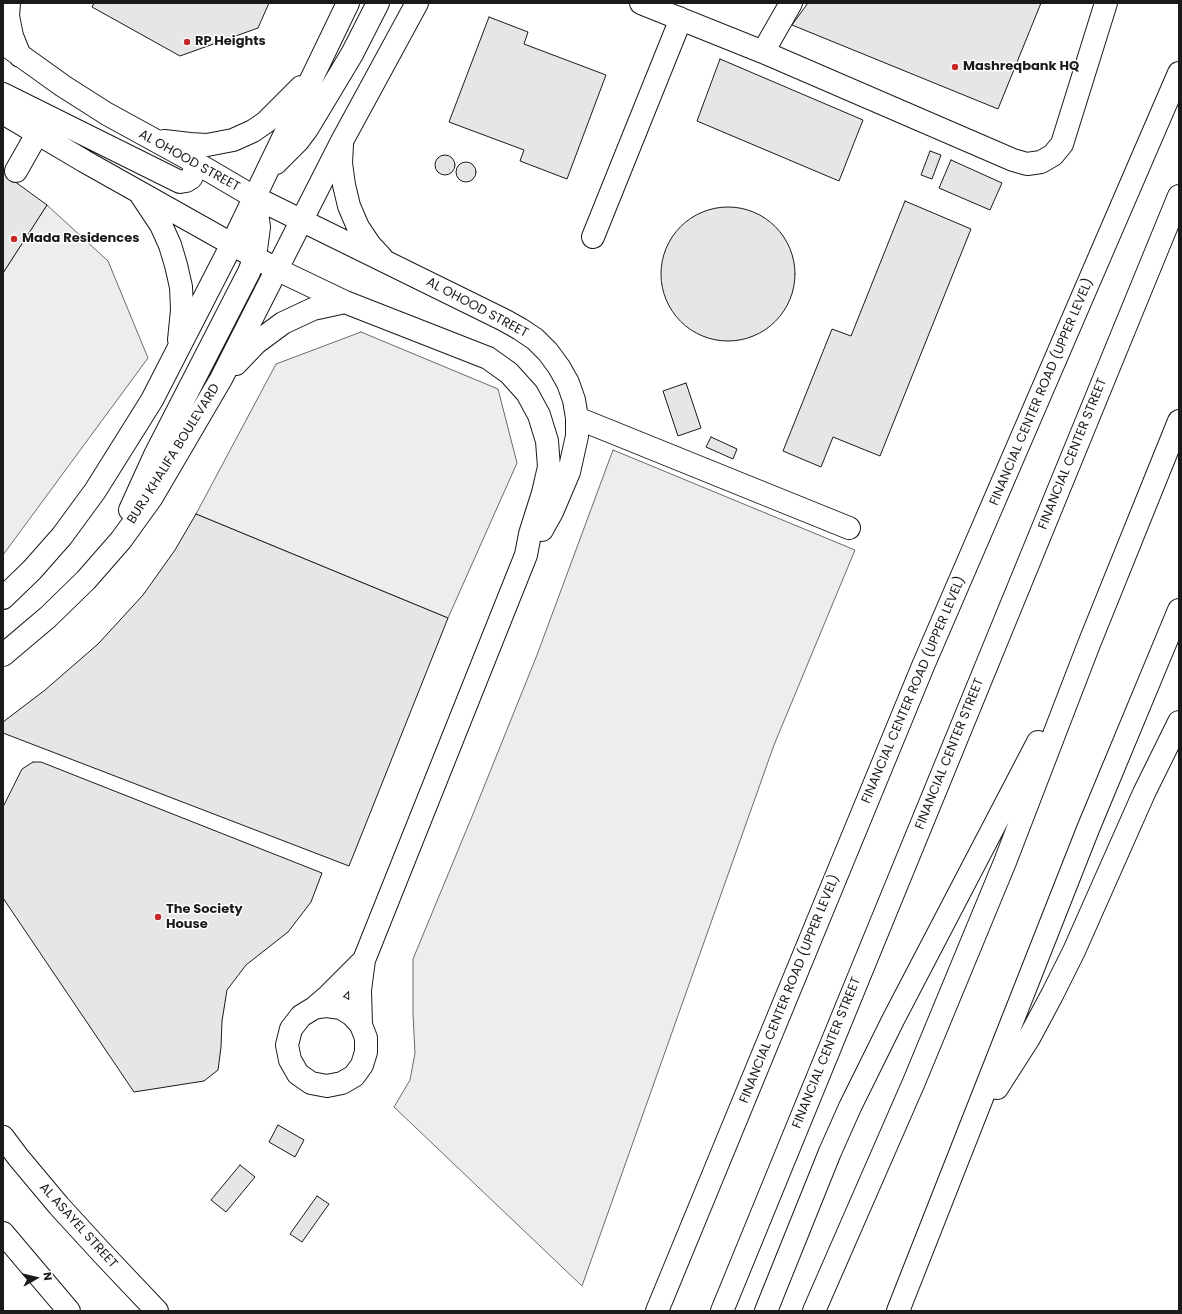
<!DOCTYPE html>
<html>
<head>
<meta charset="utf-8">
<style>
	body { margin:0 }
	#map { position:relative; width:1182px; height:1314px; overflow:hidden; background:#fff; font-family:Poppins,sans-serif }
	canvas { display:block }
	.frame { position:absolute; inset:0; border:4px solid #1a1a1a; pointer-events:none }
	.north { position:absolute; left:16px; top:1258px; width:40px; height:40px; -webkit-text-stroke:3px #fff; paint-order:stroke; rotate:82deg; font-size:11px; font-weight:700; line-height:16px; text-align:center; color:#1a1a1a }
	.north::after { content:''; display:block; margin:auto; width:14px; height:18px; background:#1a1a1a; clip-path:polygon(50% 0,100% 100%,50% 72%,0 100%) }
</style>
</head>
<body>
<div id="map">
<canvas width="1182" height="1314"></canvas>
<div class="frame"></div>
<div class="north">N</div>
</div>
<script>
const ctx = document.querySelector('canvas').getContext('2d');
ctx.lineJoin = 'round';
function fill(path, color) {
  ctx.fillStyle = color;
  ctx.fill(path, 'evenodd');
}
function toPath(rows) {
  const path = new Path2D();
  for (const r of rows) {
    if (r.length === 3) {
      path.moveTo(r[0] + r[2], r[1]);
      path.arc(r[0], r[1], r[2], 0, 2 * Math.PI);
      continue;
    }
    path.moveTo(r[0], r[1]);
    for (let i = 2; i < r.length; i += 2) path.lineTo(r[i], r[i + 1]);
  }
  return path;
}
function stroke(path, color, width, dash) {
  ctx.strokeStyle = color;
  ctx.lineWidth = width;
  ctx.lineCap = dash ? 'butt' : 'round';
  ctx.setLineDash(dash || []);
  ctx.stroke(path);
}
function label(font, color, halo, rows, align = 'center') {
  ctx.font = font + ' Poppins,sans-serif';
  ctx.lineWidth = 3;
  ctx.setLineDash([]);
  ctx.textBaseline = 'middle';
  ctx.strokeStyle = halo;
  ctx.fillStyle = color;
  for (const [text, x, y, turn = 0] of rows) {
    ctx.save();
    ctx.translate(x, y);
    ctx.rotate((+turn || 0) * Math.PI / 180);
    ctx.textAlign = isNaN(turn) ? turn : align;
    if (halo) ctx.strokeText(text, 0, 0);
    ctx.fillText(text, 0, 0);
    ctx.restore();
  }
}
const built = toPath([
	[47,205,108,261,148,358,3,555,3,273,47,205],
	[361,332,498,389,517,463,448,618,196,514,276,364,361,332],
	[613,450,855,550,774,745,582,1286,394,1107,410,1080,415,1053,413,1014,413,959,473,814,537,655,613,450]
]);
const building = toPath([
	[94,3,269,3,258,28,180,56,92,7,94,3],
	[808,3,1041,3,998,109,792,25,808,3],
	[489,17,528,32,524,44,606,75,567,179,520,161,524,150,449,122,489,17],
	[720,59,863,120,839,181,697,121,720,59],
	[930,151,941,155,932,179,921,175,930,151],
	[445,165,10],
	[951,160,1002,183,990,210,939,188,951,160],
	[466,172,10],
	[3,173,47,205,3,273,3,173],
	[905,201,971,229,880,456,833,437,821,467,783,451,832,329,851,336,905,201],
	[728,274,67],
	[686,383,701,428,678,436,663,391,686,383],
	[711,437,737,449,733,459,706,447,711,437],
	[196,514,448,618,349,866,3,733,3,722,45,690,98,644,143,595,175,550,196,514],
	[33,762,41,762,322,873,311,902,288,932,246,965,227,990,222,1021,221,1047,218,1070,204,1081,134,1092,3,898,3,807,22,769,33,762],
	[278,1125,304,1140,295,1157,269,1142,278,1125],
	[240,1165,255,1177,226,1212,211,1200,240,1165],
	[317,1196,329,1204,302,1242,290,1234,317,1196]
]);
const minor = toPath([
	[9,3,8,16,12,36,20,56],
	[641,3,763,52,1013,160,1027,164,1041,162,1053,155,1062,144,1106,3],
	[3,43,63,86,107,114,191,160,254,197,504,320,520,329,535,339,548,352,559,367,568,383,574,400,577,418,577,436,569,472,552,512,542,530],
	[763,52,791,3],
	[3,94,180,182,186,181,191,178,194,172,194,166,191,160],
	[3,113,84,161,276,269,345,302,488,358,509,373,527,393,539,415,547,441,549,467,543,493,530,534,526,555,364,960,360,990,361,1025],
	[164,141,190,144,207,145,233,140,253,131,266,122,301,87],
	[342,145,341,163,344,185,349,206,358,227,370,245,382,258],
	[276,163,298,141,307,129,352,54,378,3],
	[16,171,37,134],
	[141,195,161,225,170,245,176,265,181,287,182,310,179,340],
	[593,237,678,26,679,18],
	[236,364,256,343,283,323,313,309,345,302],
	[577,418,849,528],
	[130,510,155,455,249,272,255,257,259,227,257,212,254,197],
	[3,598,32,570,62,536,95,491,152,400,232,244,348,3],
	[3,655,48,617,86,580,121,540,152,497,221,379,342,141,417,3],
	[314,1008,327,1006,341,1008,352,1015,361,1025,366,1038,366,1052,362,1065,354,1076,342,1083,327,1086,311,1083,298,1074,290,1060,287,1045,291,1029,301,1016,314,1008,328,996,364,960],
	[3,1137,18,1157,59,1206,103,1254,157,1311]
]);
const major = toPath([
	[3,1233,69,1311],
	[722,1311,1179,196],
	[766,1311,830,1152,850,1107,893,1020,1038,742],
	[814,1311,914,1082,1005,862,1089,644,1179,421]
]);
const highway = toPath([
	[997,1088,1029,1038,1052,995,1074,951,1144,793,1179,722],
	[657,1311,923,666,1179,73],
	[898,1311,1088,829,1179,610]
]);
const markers = [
	[187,42,4,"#c62828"],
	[955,67,4,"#c62828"],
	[14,239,4,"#c62828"],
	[158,917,4,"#c62828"]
];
const poiNames = [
	["RP Heights",195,42],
	["Mashreqbank HQ",963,67],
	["Mada Residences",22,239],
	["The Society",166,910],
	["House",166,925]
];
const streetNames = [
	["AL OHOOD STREET",189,161,29],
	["AL OHOOD STREET",477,308,28],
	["FINANCIAL CENTER ROAD (UPPER LEVEL)",1042,392,-67],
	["BURJ KHALIFA BOULEVARD",174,454,-58],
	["FINANCIAL CENTER STREET",1073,454,-68],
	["FINANCIAL CENTER ROAD (UPPER LEVEL)",914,690,-67],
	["FINANCIAL CENTER STREET",950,754,-68],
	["FINANCIAL CENTER ROAD (UPPER LEVEL)",790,989,-68],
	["FINANCIAL CENTER STREET",827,1053,-68],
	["AL ASAYEL STREET",78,1226,48]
];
fill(built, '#ededed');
stroke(built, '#6a6a6a', 1);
fill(building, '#e6e6e6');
stroke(building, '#1a1a1a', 1);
stroke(minor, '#1a1a1a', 24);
stroke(major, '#1a1a1a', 24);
stroke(highway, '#1a1a1a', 24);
stroke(minor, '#fff', 22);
stroke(major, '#fff', 22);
stroke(highway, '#fff', 22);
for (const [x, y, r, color] of markers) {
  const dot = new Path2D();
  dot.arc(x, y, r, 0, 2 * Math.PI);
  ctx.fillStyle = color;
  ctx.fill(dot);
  stroke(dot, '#fff', 1.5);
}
label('bold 13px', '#1a1a1a', '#fff', poiNames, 'left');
label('13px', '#1a1a1a', '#fff', streetNames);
</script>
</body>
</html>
